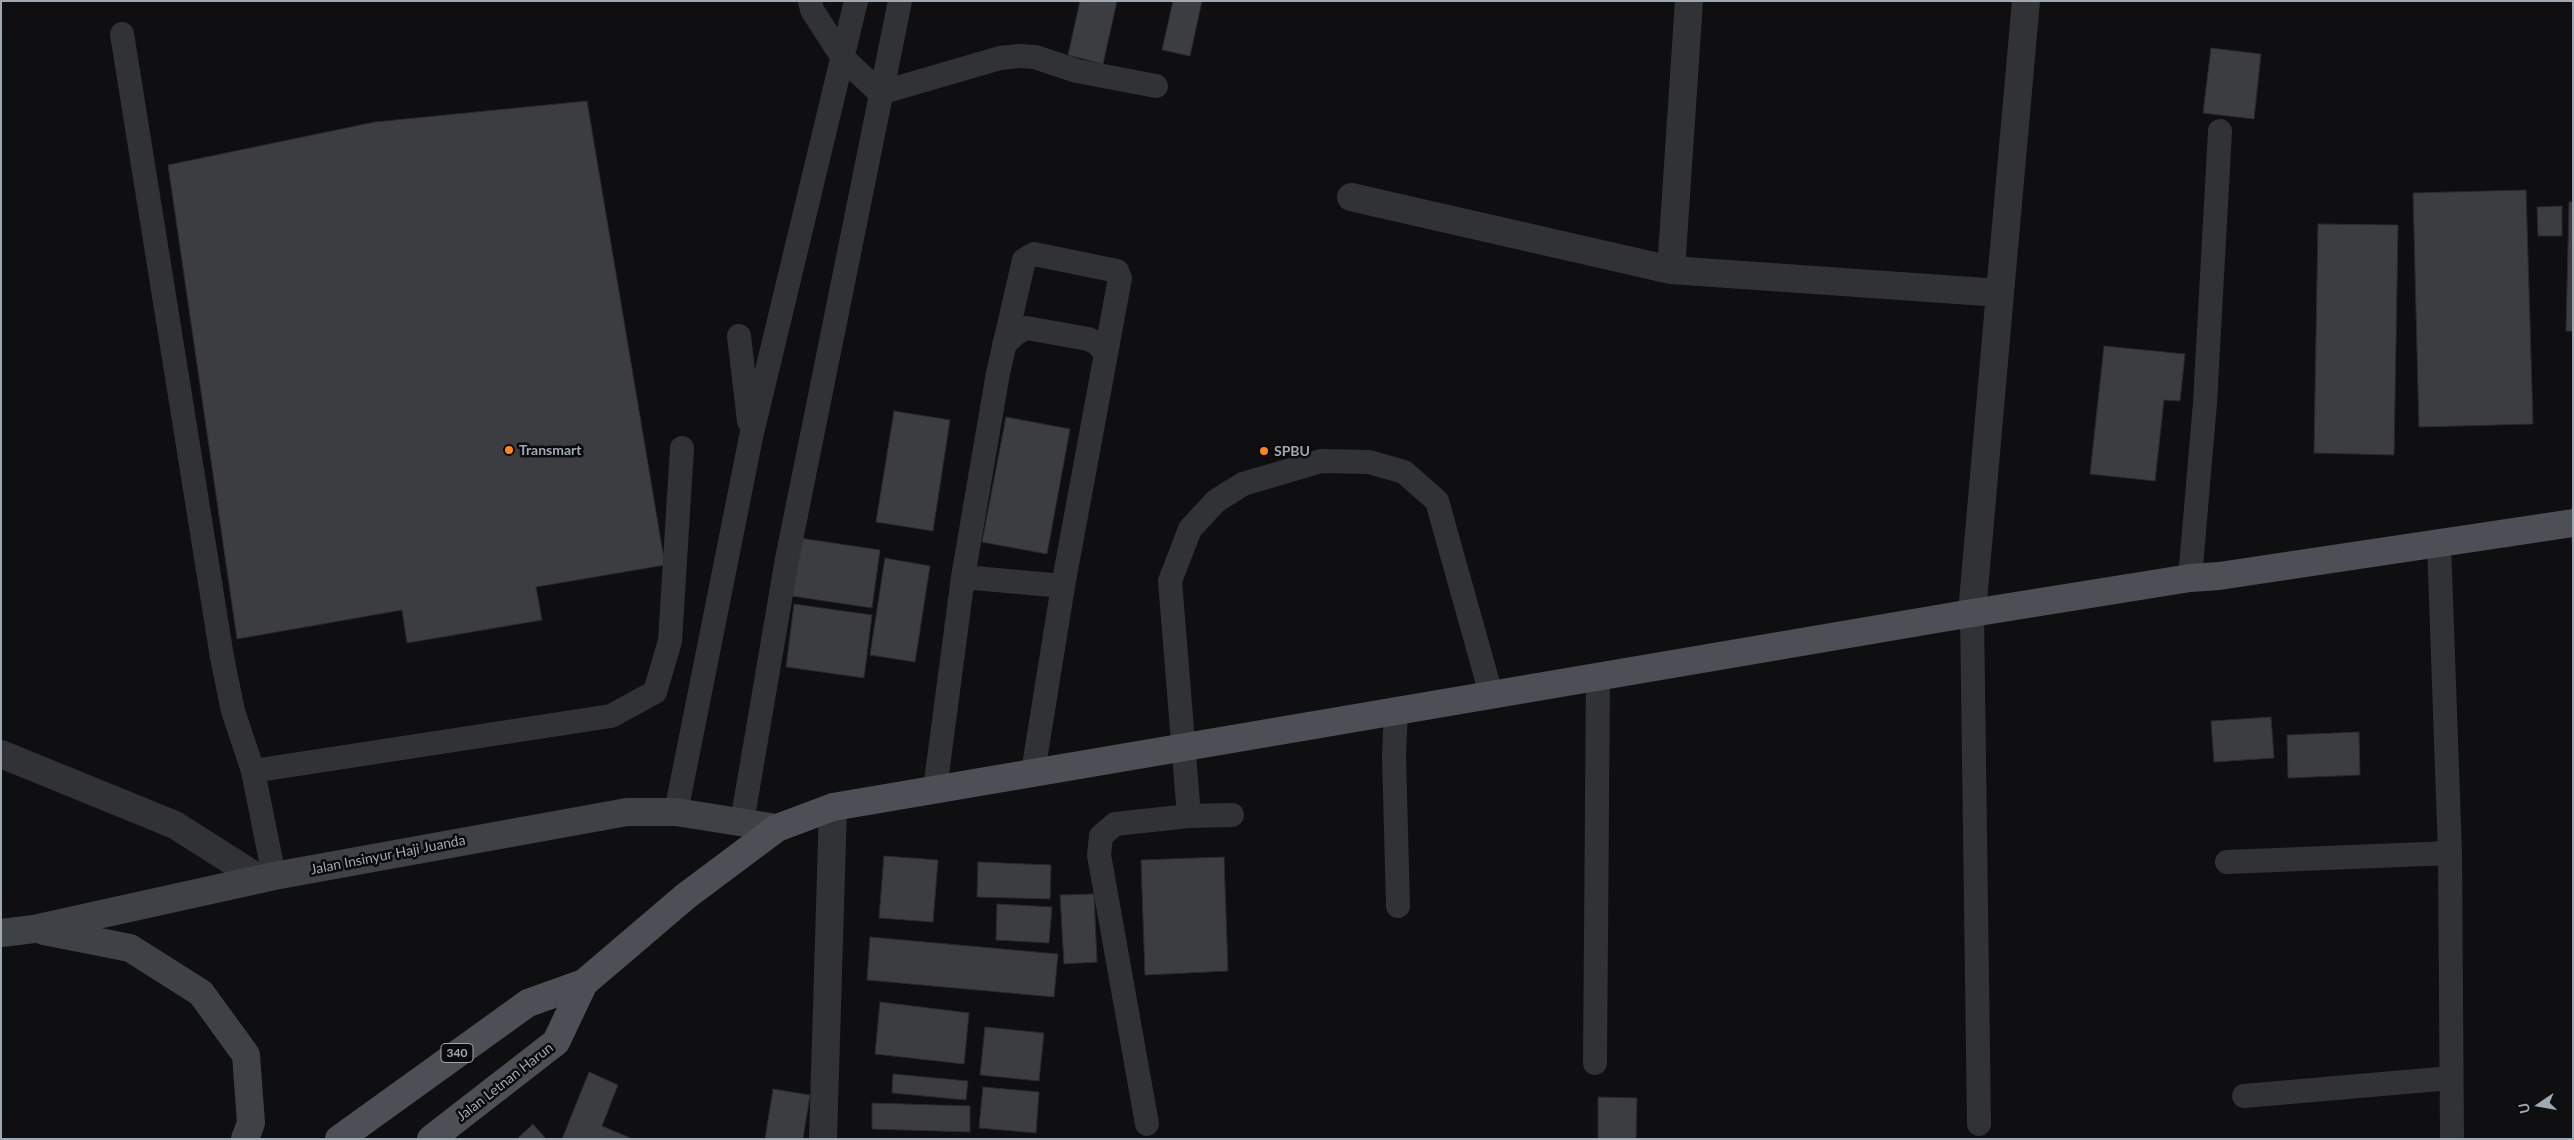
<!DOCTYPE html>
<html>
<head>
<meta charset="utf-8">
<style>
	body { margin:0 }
	#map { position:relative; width:2574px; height:1140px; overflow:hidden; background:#0f0f11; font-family:Lato,sans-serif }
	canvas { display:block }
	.frame { position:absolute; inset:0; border:2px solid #9fa9b3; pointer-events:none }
	.north { position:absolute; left:2514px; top:1080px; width:50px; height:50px; -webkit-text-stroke:4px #0a0a0c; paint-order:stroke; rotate:258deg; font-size:14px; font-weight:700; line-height:20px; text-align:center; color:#9fa9b3 }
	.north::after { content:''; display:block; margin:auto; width:18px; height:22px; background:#9fa9b3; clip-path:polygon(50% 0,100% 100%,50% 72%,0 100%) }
</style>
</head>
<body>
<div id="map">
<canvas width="2574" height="1140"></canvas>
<div class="frame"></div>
<div class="north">U</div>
</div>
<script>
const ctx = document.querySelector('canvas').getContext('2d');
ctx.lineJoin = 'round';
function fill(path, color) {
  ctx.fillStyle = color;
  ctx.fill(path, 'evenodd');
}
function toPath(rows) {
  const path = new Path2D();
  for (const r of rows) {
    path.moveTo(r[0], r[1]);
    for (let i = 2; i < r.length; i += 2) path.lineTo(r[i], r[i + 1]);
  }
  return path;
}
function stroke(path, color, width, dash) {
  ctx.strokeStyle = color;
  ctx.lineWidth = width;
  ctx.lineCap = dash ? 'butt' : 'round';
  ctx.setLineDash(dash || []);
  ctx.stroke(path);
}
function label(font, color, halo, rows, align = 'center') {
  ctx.font = font + ' Lato,sans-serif';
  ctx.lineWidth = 5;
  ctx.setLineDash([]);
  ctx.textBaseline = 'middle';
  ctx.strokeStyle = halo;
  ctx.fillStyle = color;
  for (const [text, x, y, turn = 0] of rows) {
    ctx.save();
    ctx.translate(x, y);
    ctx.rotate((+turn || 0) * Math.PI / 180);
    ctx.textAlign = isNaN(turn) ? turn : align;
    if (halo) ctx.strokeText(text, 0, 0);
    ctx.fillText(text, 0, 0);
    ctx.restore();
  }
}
const building = toPath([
	[1080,1,1117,1,1103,64,1068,55,1080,1],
	[1173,1,1202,1,1190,56,1162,50,1173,1],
	[2211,48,2261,54,2254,119,2203,113,2211,48],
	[587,101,665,565,536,587,542,620,407,643,402,610,237,639,168,165,375,122,587,101],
	[2526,190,2533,424,2419,427,2413,193,2526,190],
	[2569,202,2573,202,2573,331,2566,331,2569,202],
	[2562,206,2562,236,2538,236,2537,207,2562,206],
	[2318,224,2398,225,2394,455,2314,453,2318,224],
	[2104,346,2185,354,2180,401,2164,400,2155,481,2090,474,2104,346],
	[894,411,950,420,933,531,876,522,894,411],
	[1006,417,1070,429,1047,554,982,542,1006,417],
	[793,537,880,550,872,608,785,595,793,537],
	[885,558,930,566,915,662,870,655,885,558],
	[794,604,872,615,864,678,786,667,794,604],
	[2271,717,2274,758,2214,762,2211,721,2271,717],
	[2359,732,2360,775,2288,778,2287,735,2359,732],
	[884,856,938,860,933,922,879,918,884,856],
	[1224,857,1228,971,1145,975,1141,860,1224,857],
	[978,862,1051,865,1050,899,977,897,978,862],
	[1094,894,1097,962,1064,964,1060,895,1094,894],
	[997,904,1052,907,1049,943,996,940,997,904],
	[870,937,1058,954,1054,997,867,980,870,937],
	[880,1002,969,1013,964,1064,875,1054,880,1002],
	[985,1027,1044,1033,1039,1081,980,1075,985,1027],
	[589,1072,618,1085,602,1126,633,1139,562,1139,589,1072],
	[893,1074,968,1081,966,1100,892,1093,893,1074],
	[983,1087,1039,1092,1036,1133,979,1128,983,1087],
	[773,1089,810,1095,803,1139,765,1139,773,1089],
	[1598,1097,1637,1098,1636,1139,1598,1139,1598,1097],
	[872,1103,970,1106,970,1132,872,1129,872,1103],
	[533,1124,546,1139,517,1139,533,1124]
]);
const service = toPath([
	[810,1,812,10,843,58,880,93],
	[122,34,222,657,233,711,253,771,274,876],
	[880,93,1000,58,1019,56,1035,57,1077,71,1156,86],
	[739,336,749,421],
	[1004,345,1016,333,1027,328,1088,339,1097,343,1105,353],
	[2439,543,2450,853,2452,1139],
	[963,577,1063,586],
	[2190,578,2205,403,2220,131],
	[1972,613,1979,1124],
	[1396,711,1394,755,1398,906],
	[253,771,611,716,655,692,670,641,682,448],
	[935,789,963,577,998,373,1024,260,1034,254,1117,271,1120,278,1063,586,1033,772],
	[676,812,751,437,856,1],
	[1189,816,1170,581,1190,529,1216,501,1243,484,1321,461,1369,462,1404,472,1437,501,1491,694],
	[742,822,787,559,900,1],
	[2227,862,2450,853],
	[1595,1063,1598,676],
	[2244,1096,2451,1078],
	[1147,1124,1099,855,1101,836,1115,824,1189,816,1232,815]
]);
const minor = toPath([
	[1351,197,1671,270,2000,293,2026,1],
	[1671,270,1689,1],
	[1972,613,2000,293],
	[1,754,175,825,260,879]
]);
const tertiary = toPath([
	[823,1139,833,807]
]);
const secondary = toPath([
	[44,931,130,948,201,993,246,1055,251,1123,245,1139],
	[1,933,34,929,274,876,627,812,676,812,777,828]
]);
const primary = toPath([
	[339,1139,528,1003,584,983,686,896,777,828,833,807,1972,613,2190,578,2219,576,2573,523],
	[431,1139,556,1042,584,983]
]);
const markers = [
	[509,450,5,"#ff8719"],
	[1264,451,5,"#ff8719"]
];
const shields = [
	[457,1053,32]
];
const shieldNames = [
	["340",457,1053]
];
const poiNames = [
	["Transmart",519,450],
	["SPBU",1274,451]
];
const streetNames = [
	["Jalan Insinyur Haji Juanda",388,855,-11],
	["Jalan Letnan Harun",505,1082,-38]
];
fill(building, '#3b3d41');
stroke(building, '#292a2d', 1);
stroke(service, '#303236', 24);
stroke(minor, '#303236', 28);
stroke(tertiary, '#303236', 28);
stroke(secondary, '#3e4146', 28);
stroke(primary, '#4c4f55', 28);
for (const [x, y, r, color] of markers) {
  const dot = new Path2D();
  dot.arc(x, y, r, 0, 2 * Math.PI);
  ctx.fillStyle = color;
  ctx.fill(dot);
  stroke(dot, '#0a0a0c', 2);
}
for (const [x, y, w] of shields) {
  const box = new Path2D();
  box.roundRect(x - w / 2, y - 9.5, w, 19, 4);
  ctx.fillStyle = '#0a0a0c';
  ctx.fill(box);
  stroke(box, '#9fa9b3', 1);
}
label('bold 12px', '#9fa9b3', null, shieldNames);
label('bold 14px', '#9fa9b3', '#0a0a0c', poiNames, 'left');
label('14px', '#9fa9b3', '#0a0a0c', streetNames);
</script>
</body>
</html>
